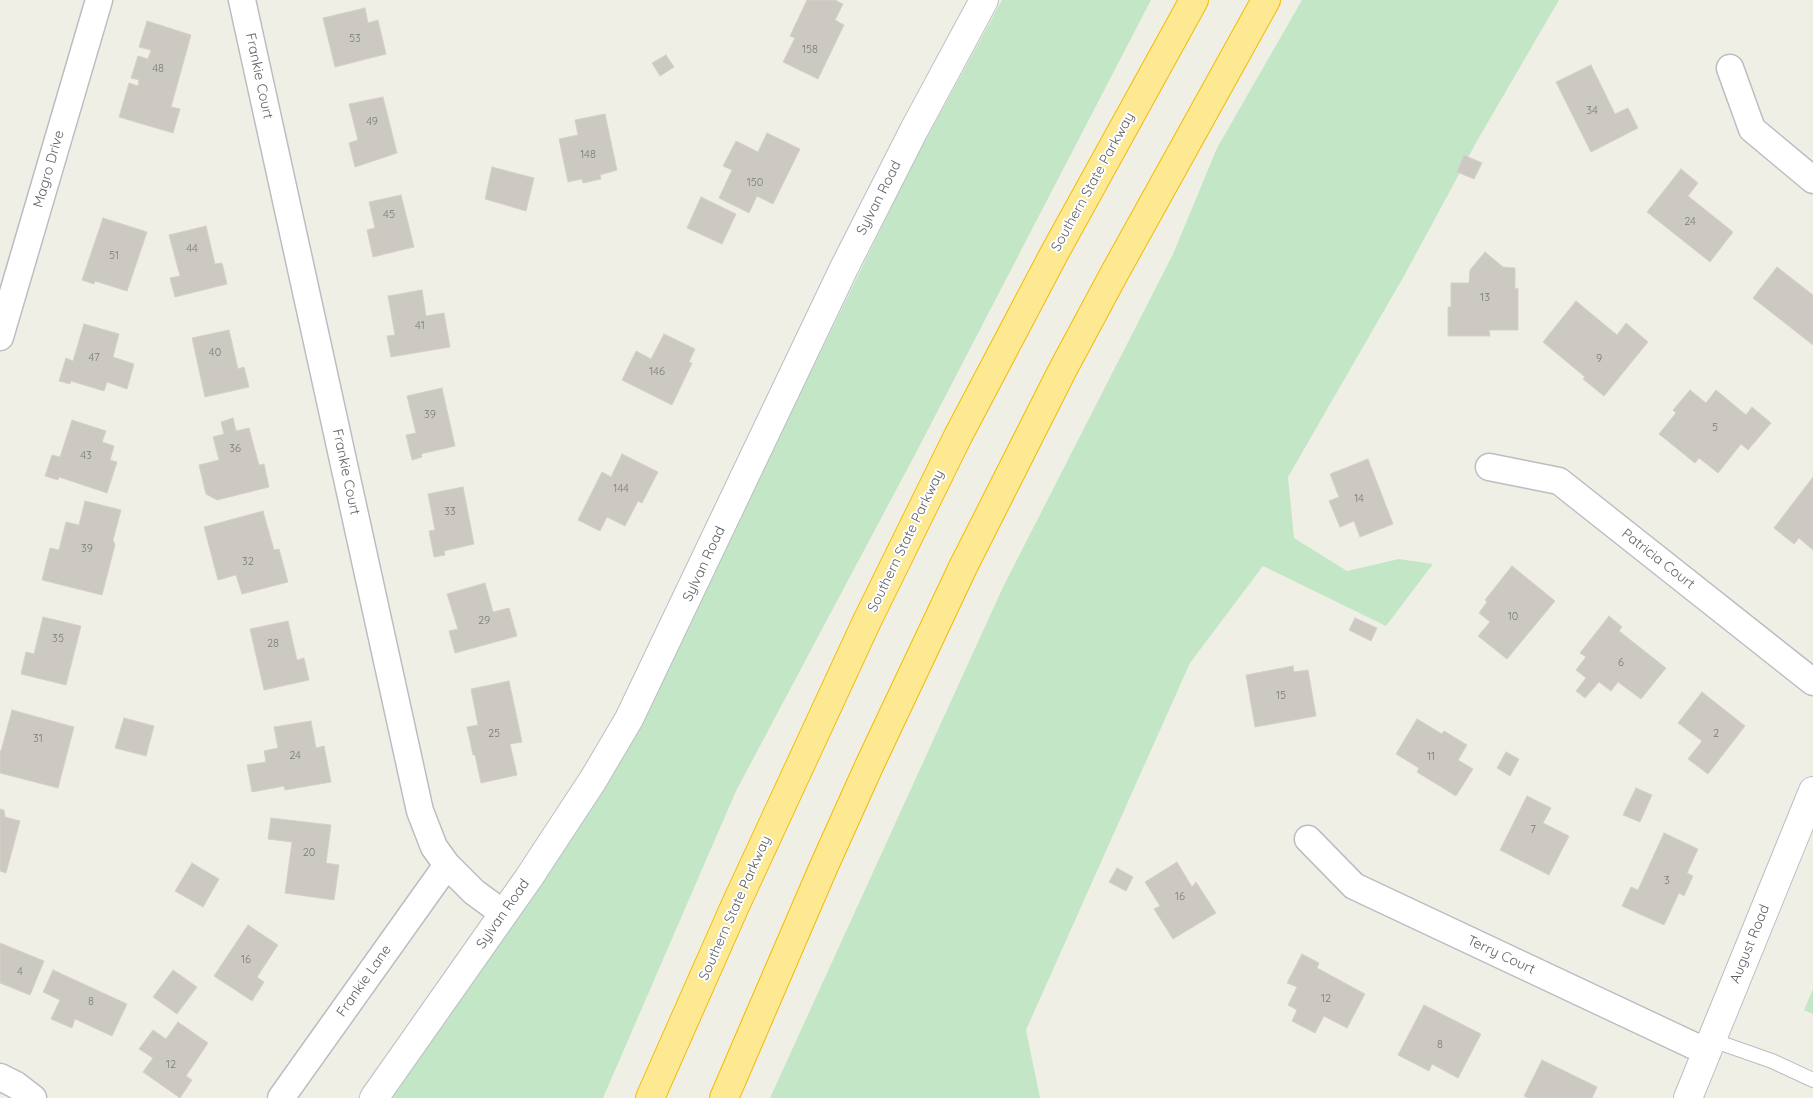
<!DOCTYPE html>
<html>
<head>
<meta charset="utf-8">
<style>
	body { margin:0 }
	canvas { display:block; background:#f0efe6 }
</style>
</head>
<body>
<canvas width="1813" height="1098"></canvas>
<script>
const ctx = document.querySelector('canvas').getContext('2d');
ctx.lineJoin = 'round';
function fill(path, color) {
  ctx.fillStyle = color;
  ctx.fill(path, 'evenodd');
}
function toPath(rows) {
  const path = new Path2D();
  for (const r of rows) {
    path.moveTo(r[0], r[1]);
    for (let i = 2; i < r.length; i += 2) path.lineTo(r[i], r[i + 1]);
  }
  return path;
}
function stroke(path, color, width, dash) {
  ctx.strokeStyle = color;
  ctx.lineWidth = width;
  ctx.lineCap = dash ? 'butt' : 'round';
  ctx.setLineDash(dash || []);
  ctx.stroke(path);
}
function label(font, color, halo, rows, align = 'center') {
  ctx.font = font + ' Quicksand,sans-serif';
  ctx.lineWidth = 4;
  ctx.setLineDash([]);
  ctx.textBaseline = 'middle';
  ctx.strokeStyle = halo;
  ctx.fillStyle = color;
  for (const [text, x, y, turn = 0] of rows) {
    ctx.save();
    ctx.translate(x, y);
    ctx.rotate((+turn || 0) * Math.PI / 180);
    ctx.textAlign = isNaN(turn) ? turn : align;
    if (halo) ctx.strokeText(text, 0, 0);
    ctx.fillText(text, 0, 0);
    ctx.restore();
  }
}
const green = toPath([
	[1002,0,1151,0,919,447,736,791,603,1098,388,1098,640,722,912,165],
	[1302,0,1559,0,1477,141,1404,276,1288,477,1294,538,1347,571,1399,559,1433,564,1386,626,1263,566,1190,663,1026,1030,1040,1098,770,1098,1003,587,1173,254,1217,148],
	[1813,989,1813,1014,1804,1010]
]);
const building = toPath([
	[807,0,835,0,843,4,835,20,844,25,818,79,783,62,795,38,790,36,807,0],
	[365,8,368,23,378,20,386,54,335,67,323,18,365,8],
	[147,21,191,35,171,107,180,109,173,133,119,117,129,83,138,86,139,80,131,78,138,56,148,59,151,50,139,47,147,21],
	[666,55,674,67,660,76,652,63,666,55],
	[1591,65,1615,114,1628,108,1638,128,1591,152,1556,82,1591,65],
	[383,97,397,153,355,167,349,143,358,140,349,104,383,97],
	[605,114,617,170,600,175,601,179,583,183,582,179,568,182,559,139,578,135,575,120,605,114],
	[767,133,800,149,773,204,757,196,749,213,719,198,732,170,723,166,736,141,758,152,767,133],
	[1464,155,1482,163,1474,179,1457,172,1464,155],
	[492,167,534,178,526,211,485,199,492,167],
	[1681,169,1698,183,1688,196,1733,232,1710,262,1647,212,1681,169],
	[401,195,414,247,373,257,367,230,375,228,369,202,401,195],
	[701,197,736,214,722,244,687,228,701,197],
	[103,218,147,232,127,291,95,281,94,284,82,280,103,218],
	[206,226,215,264,222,263,227,284,175,297,170,278,180,276,169,235,206,226],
	[1485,252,1503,267,1515,268,1515,289,1518,288,1518,330,1489,330,1490,336,1448,336,1448,307,1451,307,1451,283,1469,283,1470,270,1485,252],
	[1777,267,1813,295,1813,345,1753,298,1777,267],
	[422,290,426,316,444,313,450,347,391,357,387,336,395,335,388,296,422,290],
	[1576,301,1617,335,1626,323,1648,342,1604,396,1583,379,1585,377,1543,342,1576,301],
	[84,324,119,334,113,357,134,364,127,389,107,382,104,391,71,381,70,384,59,381,66,358,73,361,84,324],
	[229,330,238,369,244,367,249,387,205,397,192,338,229,330],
	[664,334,695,349,689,362,692,363,672,405,622,380,636,351,651,359,664,334],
	[442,388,455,446,421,454,422,457,412,460,406,435,416,433,407,396,442,388],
	[1690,390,1706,403,1716,390,1746,415,1752,407,1771,423,1748,450,1741,444,1718,473,1699,458,1695,463,1659,434,1676,413,1673,410,1690,390],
	[233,418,236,431,249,428,259,465,264,464,269,487,217,500,206,494,199,465,219,460,213,437,224,434,221,422,233,418],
	[72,420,106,431,102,442,114,446,110,460,117,462,107,493,59,477,58,480,45,476,52,455,60,457,72,420],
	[622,454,658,472,642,503,638,501,625,526,607,517,600,531,578,520,602,472,611,477,622,454],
	[1368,459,1393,524,1360,537,1354,521,1340,527,1329,501,1339,497,1330,474,1368,459],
	[1813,477,1813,550,1799,538,1794,544,1774,528,1813,477],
	[463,487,474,544,444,551,445,555,434,557,429,531,435,530,428,494,463,487],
	[85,501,121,510,113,540,115,545,102,595,42,580,50,548,59,550,66,522,79,525,85,501],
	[263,511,274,550,279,549,288,582,242,594,236,575,218,580,204,527,263,511],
	[1512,566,1555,601,1507,659,1478,636,1490,622,1479,613,1487,602,1485,600,1512,566],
	[485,583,493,612,509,608,517,636,455,653,449,631,458,629,447,594,485,583],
	[1609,616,1622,627,1619,631,1666,668,1641,699,1618,682,1611,691,1599,682,1585,698,1576,691,1586,678,1576,670,1586,657,1580,653,1609,616],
	[43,617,81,626,66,685,21,674,26,652,34,654,43,617],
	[1355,618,1377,628,1371,641,1349,630,1355,618],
	[288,621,297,660,304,658,309,680,264,690,250,629,288,621],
	[1293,666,1294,672,1308,670,1316,716,1255,727,1246,675,1293,666],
	[509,681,522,742,510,744,517,775,481,783,475,755,473,755,467,727,478,725,471,689,509,681],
	[1702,692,1745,726,1708,774,1688,759,1702,741,1678,723,1702,692],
	[12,710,74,727,58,788,0,773,0,750,1,751,12,710],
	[124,718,154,726,146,756,115,748,124,718],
	[1417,719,1442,734,1444,731,1467,745,1458,760,1473,769,1456,796,1417,772,1419,768,1396,754,1417,719],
	[311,721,316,748,324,746,331,782,285,790,284,786,252,792,247,765,266,762,264,751,278,748,274,727,311,721],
	[1506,752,1519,759,1510,776,1497,768,1506,752],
	[1636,788,1652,795,1640,822,1623,815,1636,788],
	[1527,796,1551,808,1543,823,1569,836,1549,875,1500,850,1527,796],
	[0,809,4,810,5,817,20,821,6,873,0,871,0,809],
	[271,818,331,825,326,863,339,865,334,900,285,893,292,842,268,839,271,818],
	[1664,833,1698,849,1687,873,1693,876,1684,896,1679,893,1664,925,1622,906,1631,887,1638,890,1664,833],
	[1177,862,1192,887,1196,882,1216,913,1173,939,1154,909,1160,906,1145,882,1177,862],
	[192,863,219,879,203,907,175,891,192,863],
	[1117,868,1133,877,1126,891,1109,882,1117,868],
	[248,925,278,945,257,977,264,982,252,1001,214,976,248,925],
	[0,943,44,961,30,995,0,983,0,943],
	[1302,954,1319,963,1317,968,1365,994,1347,1028,1324,1016,1315,1033,1292,1021,1297,1010,1288,1005,1297,987,1287,983,1302,954],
	[53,970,127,1004,112,1036,75,1019,72,1028,51,1019,60,1000,43,992,53,970],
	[173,970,197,987,177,1014,153,997,173,970],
	[1424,1005,1481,1034,1458,1078,1432,1064,1429,1071,1398,1055,1424,1005],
	[178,1022,208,1043,186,1076,192,1080,180,1098,143,1072,153,1058,139,1049,153,1030,166,1039,178,1022],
	[1542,1060,1597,1087,1592,1098,1528,1098,1524,1096,1542,1060]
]);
const lane = toPath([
	[1712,1040,1772,1061,1813,1080]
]);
const street = toPath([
	[242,0,420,811,434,847,447,865,474,892,504,914],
	[1730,68,1752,129,1813,180],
	[0,337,99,0],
	[1489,467,1559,481,1813,682],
	[1308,839,1354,886,1707,1052],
	[0,1077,16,1085,33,1098],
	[281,1098,447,865]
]);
const secondary = toPath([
	[374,1098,528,879,593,780,629,719,844,268,914,130,984,0],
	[1688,1098,1813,791]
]);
const highway = toPath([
	[650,1098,735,906,867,621,958,436,1055,252,1194,0],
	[724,1098,824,866,870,764,963,567,1062,371,1114,274,1266,0]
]);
const numberNames = [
	["53",355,39],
	["158",810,50],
	["48",158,69],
	["34",1592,111],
	["49",372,122],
	["148",588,155],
	["150",755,183],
	["45",389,215],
	["24",1690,222],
	["44",192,249],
	["51",114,256],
	["13",1485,298],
	["41",420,326],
	["40",215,353],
	["47",94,358],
	["9",1599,359],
	["146",657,372],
	["39",430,415],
	["5",1715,428],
	["36",235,449],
	["43",86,456],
	["144",621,489],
	["14",1359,499],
	["33",450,512],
	["39",87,549],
	["32",248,562],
	["10",1513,617],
	["29",484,621],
	["35",58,639],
	["28",273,644],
	["6",1621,663],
	["15",1281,696],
	["25",494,734],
	["2",1716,734],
	["31",38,739],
	["24",295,756],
	["11",1431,757],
	["7",1533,830],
	["20",309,853],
	["3",1667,881],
	["16",1180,897],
	["16",246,960],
	["4",20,972],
	["12",1326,999],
	["8",91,1002],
	["8",1440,1045],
	["12",171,1065]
];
const streetNames = [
	["Frankie Court",259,76,78],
	["Magro Drive",49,169,-74],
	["Southern State Parkway",1093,182,-61],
	["Sylvan Road",879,198,-63],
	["Frankie Court",346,472,78],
	["Southern State Parkway",906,541,-64],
	["Patricia Court",1658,559,38],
	["Sylvan Road",704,564,-65],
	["Southern State Parkway",735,908,-66],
	["Sylvan Road",503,914,-55],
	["August Road",1750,944,-68],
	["Terry Court",1501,955,25],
	["Frankie Lane",364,981,-55]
];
fill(green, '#c3e7c6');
fill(building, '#ccc9c3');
stroke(building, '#d5d1c5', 1);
stroke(lane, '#bbbdc2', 16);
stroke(street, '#bbbdc2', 29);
stroke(secondary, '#bcbec4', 30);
stroke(highway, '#f4bb02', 30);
stroke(lane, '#fff', 14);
stroke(street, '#fff', 26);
stroke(secondary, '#fff', 28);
stroke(highway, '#fce991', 28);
label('11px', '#7a7b7d', null, numberNames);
label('14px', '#5e6166', '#fff', streetNames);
</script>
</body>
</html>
